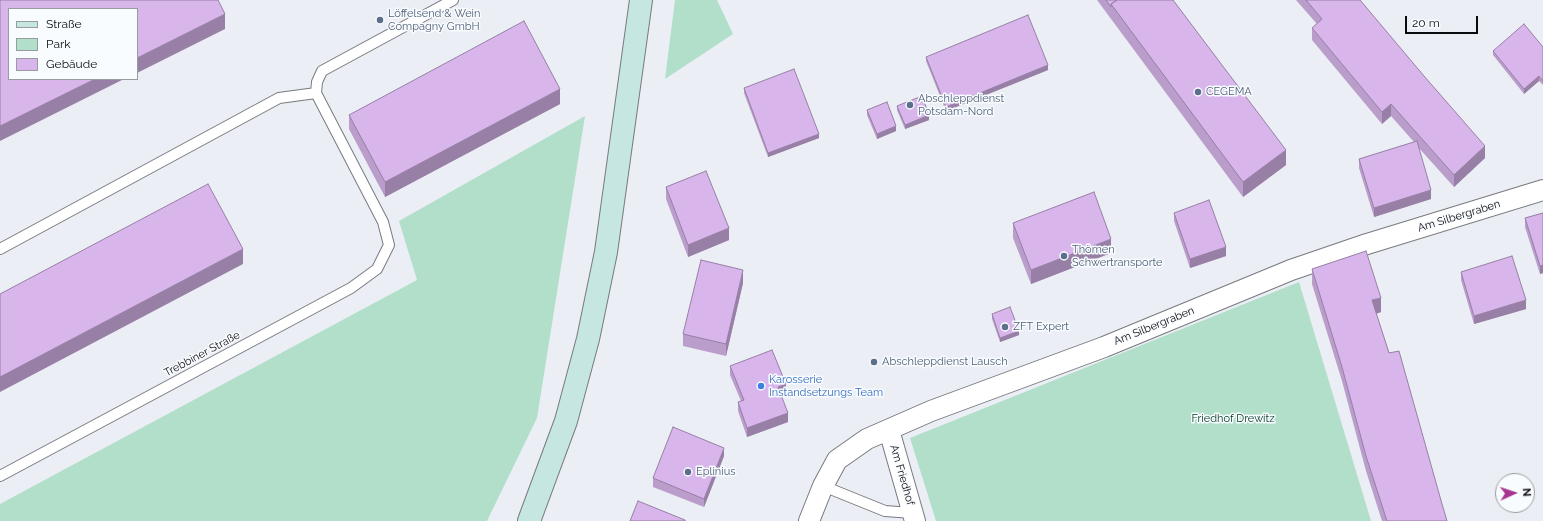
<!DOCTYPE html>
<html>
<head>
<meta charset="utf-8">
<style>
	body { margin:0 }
	#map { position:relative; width:1543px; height:521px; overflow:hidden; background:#ebeef4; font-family:Raleway,sans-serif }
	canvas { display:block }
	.legend { position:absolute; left:8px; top:8px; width:130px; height:72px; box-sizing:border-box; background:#f9fcff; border:1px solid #999c9e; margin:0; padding:5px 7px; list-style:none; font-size:12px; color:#0a0b0d }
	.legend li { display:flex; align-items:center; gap:8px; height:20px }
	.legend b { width:20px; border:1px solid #999c9e }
	.north { position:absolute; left:1495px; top:473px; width:40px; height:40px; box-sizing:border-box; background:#f9fcff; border:1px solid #999c9e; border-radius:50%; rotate:87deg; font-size:11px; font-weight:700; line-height:16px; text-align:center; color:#0a0b0d }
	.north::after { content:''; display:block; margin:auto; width:14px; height:18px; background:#a83691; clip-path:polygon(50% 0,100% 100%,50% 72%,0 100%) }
	.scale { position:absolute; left:1405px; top:16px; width:73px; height:18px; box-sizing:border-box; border:2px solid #0a0b0d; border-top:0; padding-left:5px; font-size:12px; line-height:14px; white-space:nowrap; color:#0a0b0d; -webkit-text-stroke:3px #f9fcff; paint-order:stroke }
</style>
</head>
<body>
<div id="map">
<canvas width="1543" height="521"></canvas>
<ul class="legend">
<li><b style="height:5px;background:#c6e6e2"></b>Straße</li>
<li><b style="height:11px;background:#b2dfc9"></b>Park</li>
<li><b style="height:11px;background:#d8b6ec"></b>Gebäude</li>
</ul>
<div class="north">N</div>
<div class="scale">20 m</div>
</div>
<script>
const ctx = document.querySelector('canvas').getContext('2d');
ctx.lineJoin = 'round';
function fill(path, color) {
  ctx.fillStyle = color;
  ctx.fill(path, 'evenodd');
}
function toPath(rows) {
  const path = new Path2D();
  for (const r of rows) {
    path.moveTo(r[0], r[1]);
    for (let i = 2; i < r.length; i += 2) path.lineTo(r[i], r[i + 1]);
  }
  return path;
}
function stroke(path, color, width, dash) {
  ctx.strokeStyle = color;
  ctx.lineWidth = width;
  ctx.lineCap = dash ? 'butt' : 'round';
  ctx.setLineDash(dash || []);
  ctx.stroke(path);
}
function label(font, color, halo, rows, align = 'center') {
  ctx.font = font + ' Raleway,sans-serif';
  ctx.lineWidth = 3;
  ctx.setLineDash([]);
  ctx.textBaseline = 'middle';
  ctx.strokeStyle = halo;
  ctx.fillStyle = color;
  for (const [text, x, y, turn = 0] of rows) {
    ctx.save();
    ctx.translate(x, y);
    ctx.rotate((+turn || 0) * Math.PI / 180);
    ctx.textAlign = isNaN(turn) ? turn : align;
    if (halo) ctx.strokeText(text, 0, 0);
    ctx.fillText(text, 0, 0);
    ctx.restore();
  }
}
const green = toPath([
	[675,0,717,0,733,34,665,79],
	[585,116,537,418,487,521,0,521,0,504,417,280,399,221],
	[1299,282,1371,521,936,521,910,438]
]);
const service = toPath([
	[0,249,279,98,316,93],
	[0,476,351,288,377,269,389,245,383,222,316,93,317,82,322,71,453,0],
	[823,486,885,511,912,513]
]);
const minor = toPath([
	[889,430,915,521],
	[809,521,823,486,837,460,867,439,931,411,1104,347,1291,270,1367,244,1543,190]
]);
const secondary = toPath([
	[529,521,566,421,588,339,606,252,641,0]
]);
const wall = toPath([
	[1097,0,1173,0,1286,165,1243,197],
	[1296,0,1360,0,1485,158,1454,187,1418,147,1431,199,1374,217,1359,168,1359,159,1414,142,1391,116,1382,124,1312,40,1312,28,1317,24],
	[1543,47,1543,85,1539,81,1524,94,1493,55,1493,51],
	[926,57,1048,70,946,111,926,61],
	[744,88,819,138,768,157,744,93],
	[560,104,385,197,349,129,349,115],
	[897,106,929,120,905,129,897,110],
	[867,110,896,131,877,139,867,115],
	[666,187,729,240,688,257,666,199],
	[1174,213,1226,256,1190,268,1174,221],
	[1543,213,1543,273,1540,274,1525,227,1525,218],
	[1013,223,1111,253,1031,284,1013,238],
	[1312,269,1381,312,1376,314,1447,521,1382,521,1366,471,1342,381,1312,284],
	[1461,272,1526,309,1474,324,1461,280],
	[743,283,726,356,683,346,683,334],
	[992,314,1019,335,1000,342,992,319],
	[730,366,786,393,781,395,788,422,747,437,738,411,738,402,741,401,730,375],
	[724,456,704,507,653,487,653,478]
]);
const shadedWall = toPath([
	[225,14,225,29,137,73,137,58],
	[1048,65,1048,70,946,111,946,107],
	[1539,76,1539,81,1524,94,1524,89],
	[95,79,124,79,0,141,0,126],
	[560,89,560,104,385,197,385,182],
	[1391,104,1391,116,1382,124,1382,112],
	[929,115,929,120,905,129,905,125],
	[896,126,896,131,877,139,877,134],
	[819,134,819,138,768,157,768,153],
	[1485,146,1485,158,1454,187,1454,175],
	[1286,150,1286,165,1243,197,1243,182],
	[1431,190,1431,199,1374,217,1374,208],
	[729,228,729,240,688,257,688,245],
	[1111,239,1111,253,1031,284,1031,270],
	[1226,247,1226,256,1190,268,1190,259],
	[243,249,243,264,0,392,0,377],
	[1543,265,1543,273,1540,274,1540,266],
	[743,270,743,283,726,356,726,344],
	[1381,298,1381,312,1372,315,1372,300],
	[1526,300,1526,309,1474,324,1474,316],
	[1019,331,1019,335,1000,342,1000,338],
	[786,384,786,393,778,396,778,387],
	[788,413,788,422,747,437,747,428],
	[724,448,724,456,704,507,704,499]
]);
const building = toPath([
	[0,0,218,0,225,14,137,58,137,9,9,9,9,79,95,79,0,126,0,0],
	[1106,0,1117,0,1111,4,1111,7,1106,0],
	[1117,0,1173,0,1286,150,1243,182,1111,4,1117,0],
	[1306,0,1360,0,1424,76,1485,146,1454,175,1391,104,1382,112,1312,28,1322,19,1306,0],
	[1028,15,1048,65,946,107,926,57,1028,15],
	[524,21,560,89,385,182,349,115,524,21],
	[1524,24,1543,47,1543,81,1539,76,1524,89,1493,51,1524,24],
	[794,69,819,134,768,153,744,88,794,69],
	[922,96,929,115,905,125,897,106,922,96],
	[887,102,896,126,877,134,867,110,887,102],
	[1417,141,1431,190,1374,208,1359,159,1417,141],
	[706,171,729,228,688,245,666,187,706,171],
	[208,184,243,249,0,377,0,294,208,184],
	[1094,192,1111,239,1031,270,1013,223,1094,192],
	[1209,200,1226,247,1190,259,1174,213,1209,200],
	[1543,213,1543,265,1540,266,1525,218,1543,213],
	[1366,251,1381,298,1372,300,1389,353,1399,351,1442,504,1447,521,1387,521,1366,456,1342,367,1312,269,1366,251],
	[1512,256,1526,300,1474,316,1461,272,1512,256],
	[701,260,743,270,726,344,683,334,701,260],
	[1010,307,1019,331,1000,338,992,314,1010,307],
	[772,350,786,384,778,387,788,413,747,428,738,402,744,400,730,366,772,350],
	[673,427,724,448,704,499,653,478,673,427],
	[638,501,685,520,685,521,630,521,638,501]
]);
const markers = [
	[380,20,4,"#5c6f8a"],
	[1198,92,4,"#5c6f8a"],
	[910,105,4,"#5c6f8a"],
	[1064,256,4,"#5c6f8a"],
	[1005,327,4,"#5c6f8a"],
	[874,362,4,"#5c6f8a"],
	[761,386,4,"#3f7fe0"],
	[688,472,4,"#5c6f8a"]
];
const serviceNames = [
	["Löffelsend & Wein",388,14],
	["Compagny GmbH",388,27],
	["CEGEMA",1206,92],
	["Abschleppdienst",918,99],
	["Potsdam-Nord",918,112],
	["Thömen",1072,250],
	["Schwertransporte",1072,263],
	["ZFT Expert",1013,327],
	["Abschleppdienst Lausch",882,362],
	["Eplinius",696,472]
];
const streetNames = [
	["Am Silbergraben",1459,216,-17],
	["Am Silbergraben",1154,326,-22],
	["Trebbiner Straße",202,354,-28],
	["Am Friedhof",902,475,74]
];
const shopNames = [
	["Karosserie",769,380],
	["Instandsetzungs Team",769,393]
];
const parkNames = [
	["Friedhof Drewitz",1233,419]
];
fill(green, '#b2dfc9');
stroke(service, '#777a7f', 12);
stroke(minor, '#777a7f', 22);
stroke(secondary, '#777a7f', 24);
stroke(service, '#fff', 10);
stroke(minor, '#fff', 20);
stroke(secondary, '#c6e6e2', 22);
fill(wall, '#ba9dcb');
fill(shadedWall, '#977fa5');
fill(building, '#d8b6ec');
stroke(building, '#977fa5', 1);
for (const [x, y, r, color] of markers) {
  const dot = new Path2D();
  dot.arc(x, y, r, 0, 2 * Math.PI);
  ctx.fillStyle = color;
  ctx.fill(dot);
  stroke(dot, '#f9fcff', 1.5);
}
label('11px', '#4e5e75', '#f9fcff', serviceNames, 'left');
label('11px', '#0a0b0d', '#f9fcff', streetNames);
label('11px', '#366cbe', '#f9fcff', shopNames, 'left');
label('11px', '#003926', '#f9fcff', parkNames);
</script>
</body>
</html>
